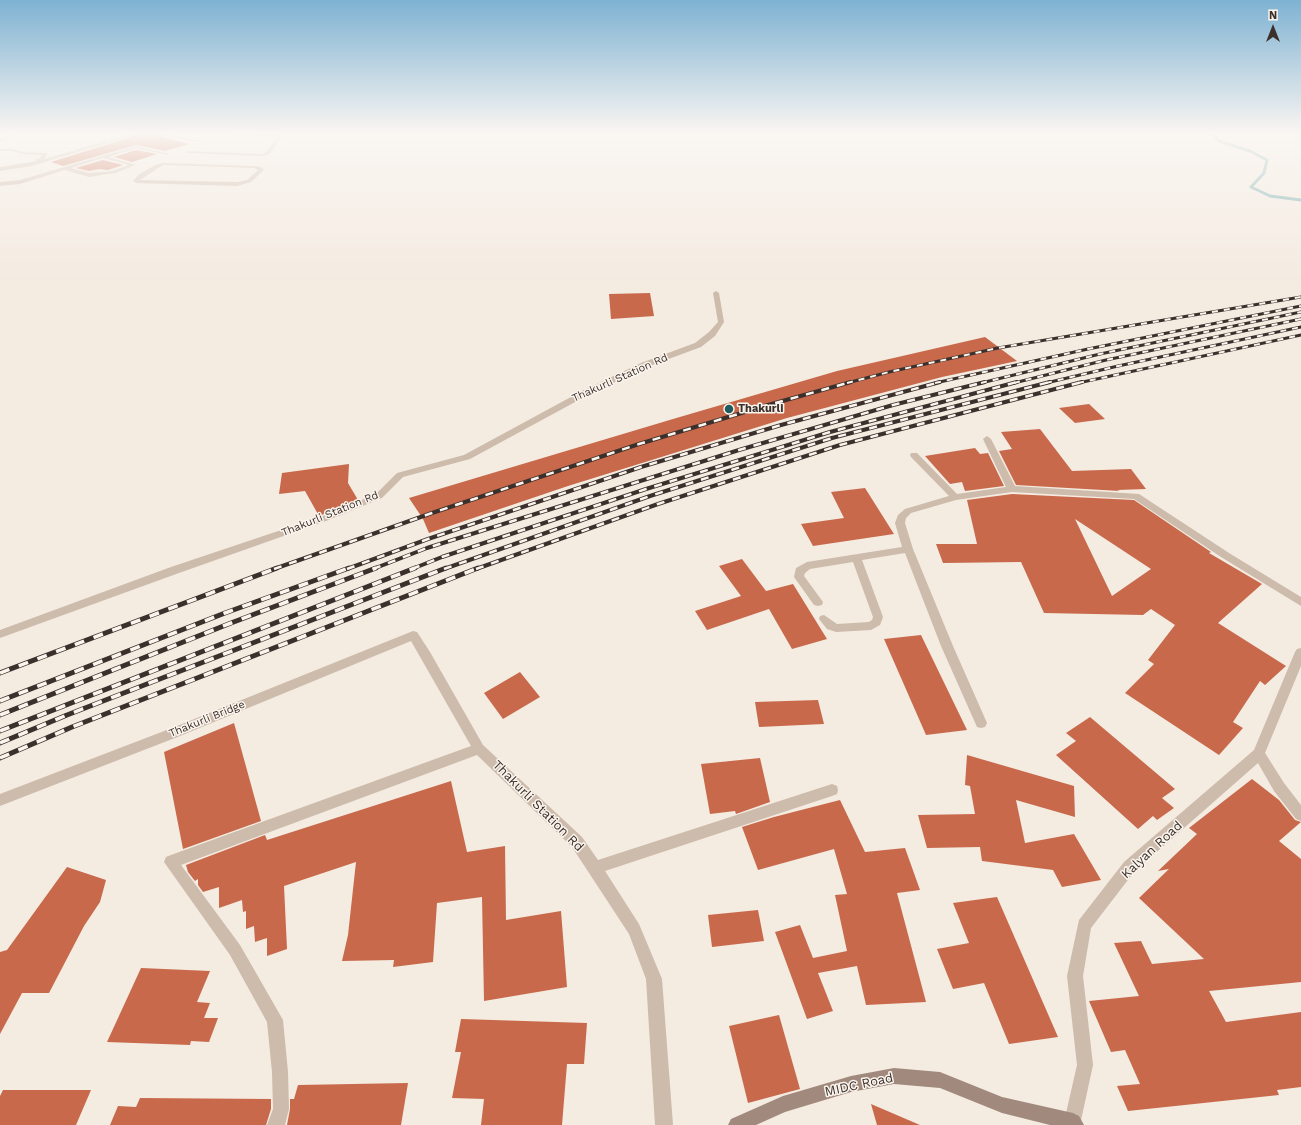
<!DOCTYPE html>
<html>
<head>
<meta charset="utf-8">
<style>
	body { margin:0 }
	#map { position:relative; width:1301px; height:1125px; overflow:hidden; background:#f4ebe1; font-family:"Work Sans",sans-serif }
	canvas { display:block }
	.north { position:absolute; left:1253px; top:8px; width:40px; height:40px; -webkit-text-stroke:3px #fbf5ee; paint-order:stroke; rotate:0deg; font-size:11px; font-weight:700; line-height:16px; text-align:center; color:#3b302b }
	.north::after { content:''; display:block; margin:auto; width:14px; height:18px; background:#3b302b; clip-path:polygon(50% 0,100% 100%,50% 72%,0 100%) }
</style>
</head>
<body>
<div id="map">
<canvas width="1301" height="1125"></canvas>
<div class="north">N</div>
</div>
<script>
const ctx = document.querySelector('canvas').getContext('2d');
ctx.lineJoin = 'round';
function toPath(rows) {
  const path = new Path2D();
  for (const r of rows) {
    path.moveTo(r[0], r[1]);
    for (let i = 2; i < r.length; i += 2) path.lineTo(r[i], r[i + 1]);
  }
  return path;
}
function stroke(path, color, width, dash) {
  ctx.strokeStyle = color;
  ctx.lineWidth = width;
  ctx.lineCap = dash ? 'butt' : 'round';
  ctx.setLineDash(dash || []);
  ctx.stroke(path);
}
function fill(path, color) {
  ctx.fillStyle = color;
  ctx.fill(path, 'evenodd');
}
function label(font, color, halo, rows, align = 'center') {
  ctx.font = font + ' "Work Sans",sans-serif';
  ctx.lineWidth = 3;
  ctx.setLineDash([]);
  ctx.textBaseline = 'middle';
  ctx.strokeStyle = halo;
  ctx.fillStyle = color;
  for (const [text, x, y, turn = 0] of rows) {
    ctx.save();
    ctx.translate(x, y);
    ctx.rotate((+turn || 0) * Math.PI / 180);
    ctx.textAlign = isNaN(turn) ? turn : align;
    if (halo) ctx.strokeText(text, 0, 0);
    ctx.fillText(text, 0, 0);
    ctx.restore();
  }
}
const stream = toPath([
	[1210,132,1219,141,1250,151,1267,160,1264,173,1251,187,1270,196,1301,200]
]);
const building = toPath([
	[141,134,152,134,189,144,165,151,136,145,63,166,51,162],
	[136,150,157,154,132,162,114,157],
	[103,160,123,165,108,170,99,169,89,171,76,168],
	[650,293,654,316,611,319,609,294],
	[985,337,1017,361,942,377,787,418,568,486,429,533,423,519,409,498,673,419,837,371],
	[1089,404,1105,419,1075,423,1059,408],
	[1040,429,1072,471,1131,469,1146,489,1117,490,1120,491,1016,485,999,451,1012,449,1001,432],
	[975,448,980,454,988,453,1004,486,965,491,962,482,950,484,925,456],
	[349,464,348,483,358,500,319,516,305,491,279,494,282,473],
	[865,488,894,534,813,546,801,524,844,518,831,492],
	[1012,494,1134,500,1211,552,1209,553,1262,584,1218,623,1286,666,1265,685,1260,681,1233,722,1243,728,1219,755,1125,693,1154,664,1148,660,1175,625,1151,609,1143,615,1044,613,1021,562,943,563,936,544,977,544,967,500],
	[1075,519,1151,569,1112,596],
	[742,559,766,591,793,584,827,639,792,649,769,609,707,630,695,611,741,596,719,566],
	[921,635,967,730,926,735,884,639],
	[520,672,540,697,503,719,484,693],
	[818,700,824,724,759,727,755,702],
	[1090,717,1175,789,1162,798,1174,808,1157,820,1153,816,1138,829,1056,755,1076,741,1066,733],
	[234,723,261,821,183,849,164,752],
	[967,755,1074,786,1075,817,1016,800,1025,843,1074,834,1101,880,1062,887,1053,870,982,861,980,847,927,848,918,815,975,814,970,786,965,785],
	[760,758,770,802,736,814,735,811,710,814,701,764],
	[1252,779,1279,800,1295,820,1301,822,1279,841,1301,859,1301,982,1209,991,1226,1022,1301,1012,1301,1087,1277,1090,1279,1095,1128,1111,1117,1086,1140,1084,1125,1050,1111,1052,1089,1001,1139,996,1114,943,1141,941,1152,964,1204,959,1139,898,1169,869,1158,871,1197,834,1189,828],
	[451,781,467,852,505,846,506,920,561,911,567,987,484,1001,482,897,437,903,433,962,393,967,394,960,342,961,348,935,356,862,284,886,287,949,267,956,267,938,255,942,254,926,246,929,246,911,243,912,242,900,219,908,219,887,203,892,198,885,198,879,195,881,188,872,186,865,265,835,267,840],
	[840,800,865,852,905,848,920,890,897,893,926,1002,866,1005,857,966,818,973,833,1011,807,1019,775,932,800,925,813,958,847,951,835,895,847,894,834,849,758,870,742,827,774,817],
	[67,867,106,880,100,902,84,926,49,993,22,993,0,1034,0,952,7,950],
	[997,897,1058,1037,1009,1044,984,983,953,989,937,949,969,943,953,903],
	[758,910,764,941,712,947,708,915],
	[141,968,210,971,197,1002,210,1003,204,1018,218,1018,209,1042,191,1041,190,1045,107,1042],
	[779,1015,800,1089,748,1103,729,1026],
	[461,1019,587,1023,584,1064,567,1064,562,1125,481,1125,484,1099,452,1098,461,1052,455,1052],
	[408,1083,401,1125,287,1125,290,1109,290,1099,294,1099,298,1085],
	[3,1090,91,1090,76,1125,0,1125,0,1096],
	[140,1098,271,1099,271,1109,266,1125,110,1125,118,1106,136,1107],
	[871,1104,920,1125,877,1125]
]);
const street = toPath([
	[13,132,18,132,0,142,0,139,13,132],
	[137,132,157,132,201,141,199,142,152,133,141,133,32,166,0,171,0,167,37,161,34,160,40,158,42,155,21,154,13,151,0,151,0,149,14,149,22,152,48,153,44,159,137,132],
	[209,132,273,133,282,136,270,154,262,156,185,153,187,151,262,154,266,152,277,137,211,133,209,132],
	[136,146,169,154,167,155,136,148,109,157,136,165,115,173,89,177,65,170,20,184,0,186,0,182,20,180,136,146],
	[103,158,129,165,112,171,89,173,71,168,103,158],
	[163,163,254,166,261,167,264,170,251,182,237,186,136,183,133,181,138,175,155,165,163,163],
	[163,165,254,168,258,170,247,180,237,182,140,180,163,165],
	[716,291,719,293,724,322,715,336,701,347,647,367,588,395,470,459,403,477,382,498,326,521,179,573,0,638,0,630,171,567,320,517,376,494,397,473,464,455,582,391,641,363,695,343,709,332,718,322,713,293,716,291],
	[987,436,991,439,1015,486,1139,494,1229,553,1301,597,1301,606,1221,557,1134,499,1012,492,956,500,911,513,906,518,905,523,913,549,953,646,987,723,985,727,981,728,977,727,941,646,905,553,862,560,883,617,880,625,871,630,836,632,827,629,819,619,820,616,824,615,837,624,869,622,872,620,873,617,853,562,810,569,805,573,804,576,823,602,822,605,818,606,814,605,794,577,796,568,807,562,902,547,895,523,898,515,905,509,949,496,911,457,910,455,911,453,917,453,957,494,1006,487,983,439,987,436],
	[413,631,417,632,430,652,483,745,582,837,598,860,832,784,837,786,838,790,837,794,832,796,605,871,639,924,662,979,673,1125,655,1125,646,979,629,934,572,847,477,755,181,865,240,945,283,1020,288,1072,289,1109,285,1125,267,1125,273,1109,272,1072,267,1022,230,955,164,862,166,857,171,855,471,746,411,641,180,736,0,806,0,794,172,728,413,631],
	[1301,648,1301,666,1265,753,1284,783,1301,805,1301,821,1296,819,1274,791,1258,763,1134,872,1091,928,1083,976,1093,1065,1080,1125,1066,1125,1064,1122,1077,1065,1067,976,1079,920,1124,862,1254,750,1295,652,1297,649,1301,648]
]);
const secondary = toPath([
	[894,1068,940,1072,1002,1097,1073,1113,1079,1116,1084,1125,1050,1125,1002,1113,940,1088,894,1084,851,1092,785,1112,756,1125,728,1125,731,1119,783,1096,851,1076,894,1068]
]);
const railFar2 = toPath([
	[847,383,889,372,998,348,1301,297],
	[935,383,1088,349,1301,306],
	[981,383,1100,354,1301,312],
	[1014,383,1106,360,1301,319],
	[1046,383,1118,366,1301,327],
	[1078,383,1301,335]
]);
const railFar1 = toPath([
	[274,569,432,513,639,444,768,405,851,382],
	[347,569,428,539,641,467,781,425,940,382],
	[373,569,427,548,739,450,893,405,985,382],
	[412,569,442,557,646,489,830,432,1017,382],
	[444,569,650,496,832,438,1050,382],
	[476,569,658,504,840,445,1082,382]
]);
const rail = toPath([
	[0,673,277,568],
	[0,701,225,613,349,568],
	[0,715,231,623,376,568],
	[0,731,415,568],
	[0,743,67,715,446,568],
	[0,758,72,727,478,568]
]);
const markers = [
	[729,409,5,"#1f5a5e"]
];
const streetNames = [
	["Thakurli Station Rd",620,378,-24],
	["Thakurli Station Rd",330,514,-22],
	["Thakurli Bridge",207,719,-22]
];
const poiNames = [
	["Thakurli",738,409]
];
const nearStreetnames = [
	["Thakurli Station Rd",538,806,45],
	["Kalyan Road",1152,850,-43],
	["MIDC Road",859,1085,-12]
];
stroke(stream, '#7fb0b2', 3);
fill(building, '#c8694b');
fill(street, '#cdbbac');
fill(secondary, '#a18a7d');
stroke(railFar2, '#3b302b', 3);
stroke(railFar1, '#3b302b', 4);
stroke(rail, '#3b302b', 5);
stroke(railFar2, '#fbf5ee', 2, [6]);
stroke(railFar1, '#fbf5ee', 2.5, [8]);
stroke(rail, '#fbf5ee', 3.5, [10]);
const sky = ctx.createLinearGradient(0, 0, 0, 289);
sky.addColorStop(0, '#7eb2d2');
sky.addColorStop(0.46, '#faf6f2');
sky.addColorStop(1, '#faf6f200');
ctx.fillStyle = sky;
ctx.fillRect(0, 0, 1301, 289);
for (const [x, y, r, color] of markers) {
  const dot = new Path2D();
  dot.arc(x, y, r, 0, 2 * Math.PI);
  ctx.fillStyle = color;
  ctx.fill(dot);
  stroke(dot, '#fbf5ee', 1.5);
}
label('11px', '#3b302b', '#fbf5ee', streetNames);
label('bold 11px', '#3b302b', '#fbf5ee', poiNames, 'left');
label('13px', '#3b302b', '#fbf5ee', nearStreetnames);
</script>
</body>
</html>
